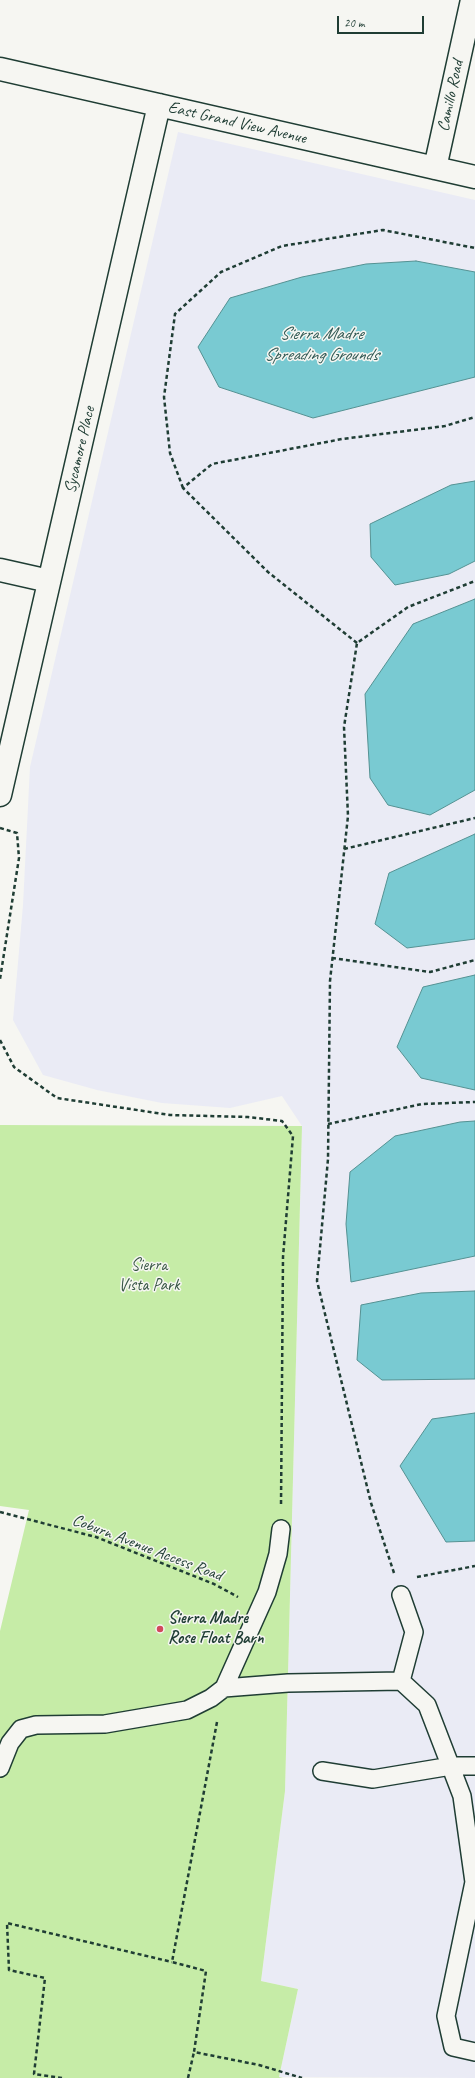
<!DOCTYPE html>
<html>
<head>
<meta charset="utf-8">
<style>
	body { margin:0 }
	#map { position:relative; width:475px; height:2078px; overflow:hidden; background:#f6f6f2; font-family:Caveat,sans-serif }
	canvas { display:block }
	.scale { position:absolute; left:337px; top:16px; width:87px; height:18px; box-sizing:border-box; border:2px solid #1f3d34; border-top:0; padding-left:5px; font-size:12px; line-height:14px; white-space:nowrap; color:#1f3d34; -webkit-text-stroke:3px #f6f6f2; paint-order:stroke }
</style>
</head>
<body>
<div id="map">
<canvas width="475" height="2078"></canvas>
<div class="scale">20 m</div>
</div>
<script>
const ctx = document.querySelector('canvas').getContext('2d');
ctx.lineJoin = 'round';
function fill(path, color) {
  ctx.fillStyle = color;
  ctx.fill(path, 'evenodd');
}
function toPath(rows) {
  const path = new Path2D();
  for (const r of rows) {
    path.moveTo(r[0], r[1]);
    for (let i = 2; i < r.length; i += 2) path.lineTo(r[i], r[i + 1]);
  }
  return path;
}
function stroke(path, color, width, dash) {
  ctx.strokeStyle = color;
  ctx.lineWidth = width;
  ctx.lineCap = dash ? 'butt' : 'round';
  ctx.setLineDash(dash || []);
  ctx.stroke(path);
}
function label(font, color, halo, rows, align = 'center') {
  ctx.font = font + ' Caveat,sans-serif';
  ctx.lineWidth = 3;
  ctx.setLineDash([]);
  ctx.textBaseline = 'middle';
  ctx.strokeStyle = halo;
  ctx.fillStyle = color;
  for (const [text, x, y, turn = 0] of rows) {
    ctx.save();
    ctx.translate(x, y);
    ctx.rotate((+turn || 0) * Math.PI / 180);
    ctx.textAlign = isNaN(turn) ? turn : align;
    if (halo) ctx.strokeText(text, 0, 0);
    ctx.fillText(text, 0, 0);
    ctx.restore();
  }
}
const built = toPath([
	[178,132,475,200,475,2078,279,2077,298,1989,261,1981,285,1791,302,1126,282,1096,230,1108,162,1103,97,1090,43,1075,13,1020,23,905,30,767]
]);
const green = toPath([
	[0,1125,302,1126,285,1791,261,1981,298,1989,279,2077,283,2078,0,2078,0,1631,29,1510,0,1506]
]);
const water = toPath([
	[416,261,475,272,475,377,313,418,219,387,198,347,230,298,302,277,366,264,416,261],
	[475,481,475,561,449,574,395,585,371,557,370,524,451,485,475,481],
	[475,599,475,790,430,815,388,805,370,778,365,694,413,624,475,599],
	[475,834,475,939,407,948,375,924,389,873,475,834],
	[475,975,475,1090,421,1078,397,1047,423,987,475,975],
	[475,1121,475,1256,351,1282,346,1224,350,1172,395,1136,460,1122,475,1121],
	[475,1291,475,1379,382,1380,357,1360,361,1305,421,1293,475,1291],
	[475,1413,475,1541,446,1542,400,1466,432,1419,475,1413]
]);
const path = toPath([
	[183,488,170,453,164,397,175,314,221,272,282,246,383,230,475,248],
	[357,643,268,572,183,488,212,464,342,439,445,426,475,417],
	[0,828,17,833,19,858,0,979],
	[344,849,475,818],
	[332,958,430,972,475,960],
	[0,1040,14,1067,57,1098,170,1115,248,1117,282,1121,293,1136,283,1257,281,1506],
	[328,1124,422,1104,475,1102],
	[0,1512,96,1537,214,1584,238,1597],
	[394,1573,371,1503,317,1281,328,1159,330,981,348,816,344,727,357,643,408,607,475,581],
	[417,1577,475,1566],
	[217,1722,172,1962,206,1971,194,2052,259,2065,302,2078],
	[62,2078,34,2074,45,1978,9,1970,7,1923,172,1962],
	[188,2078,194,2052]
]);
const lane = toPath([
	[401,1681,414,1632,401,1595],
	[224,1688,267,1592,278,1554,281,1529],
	[0,1768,10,1743,21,1729,36,1725,105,1724,187,1710,211,1698,224,1688,288,1683,401,1681,427,1705,462,1796,474,1882,446,2016,453,2047,475,2052],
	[322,1771,373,1779,451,1766,475,1766]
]);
const street = toPath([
	[0,69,475,177],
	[435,168,472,0],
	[0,570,49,581],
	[0,795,159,105]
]);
const markers = [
	[160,1629,4,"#d1495b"]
];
const streetNames = [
	["Camillo Road",451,96,-78],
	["East Grand View Avenue",237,123,13],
	["Sycamore Place",80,450,-77],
	["Coburn Avenue Access Road",147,1548,21]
];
const parkNames = [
	["Sierra",149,1266],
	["Vista Park",149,1286]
];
const poiNames = [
	["Sierra Madre",168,1619],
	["Rose Float Barn",168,1639]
];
const waterNames = [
	["Sierra Madre",321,334],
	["Spreading Grounds",321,355]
];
fill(built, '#eaebf5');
fill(green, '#c6eca7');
fill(water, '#79cad2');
stroke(water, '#559293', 1);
stroke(lane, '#1f3d34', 20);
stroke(street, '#1f3d34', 25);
stroke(path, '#1f3d34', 2.5, [4, 3]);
stroke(lane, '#f6f6f2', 17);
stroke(street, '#f6f6f2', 22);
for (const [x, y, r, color] of markers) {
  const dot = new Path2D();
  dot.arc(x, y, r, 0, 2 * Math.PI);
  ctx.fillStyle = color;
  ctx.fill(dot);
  stroke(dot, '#f6f6f2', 1.5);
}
label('17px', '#1f3d34', '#f6f6f2', streetNames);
label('17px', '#385745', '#f6f6f2', parkNames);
label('bold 17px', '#1f3d34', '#f6f6f2', poiNames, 'left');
label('italic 18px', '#315954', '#f6f6f2', waterNames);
</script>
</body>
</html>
